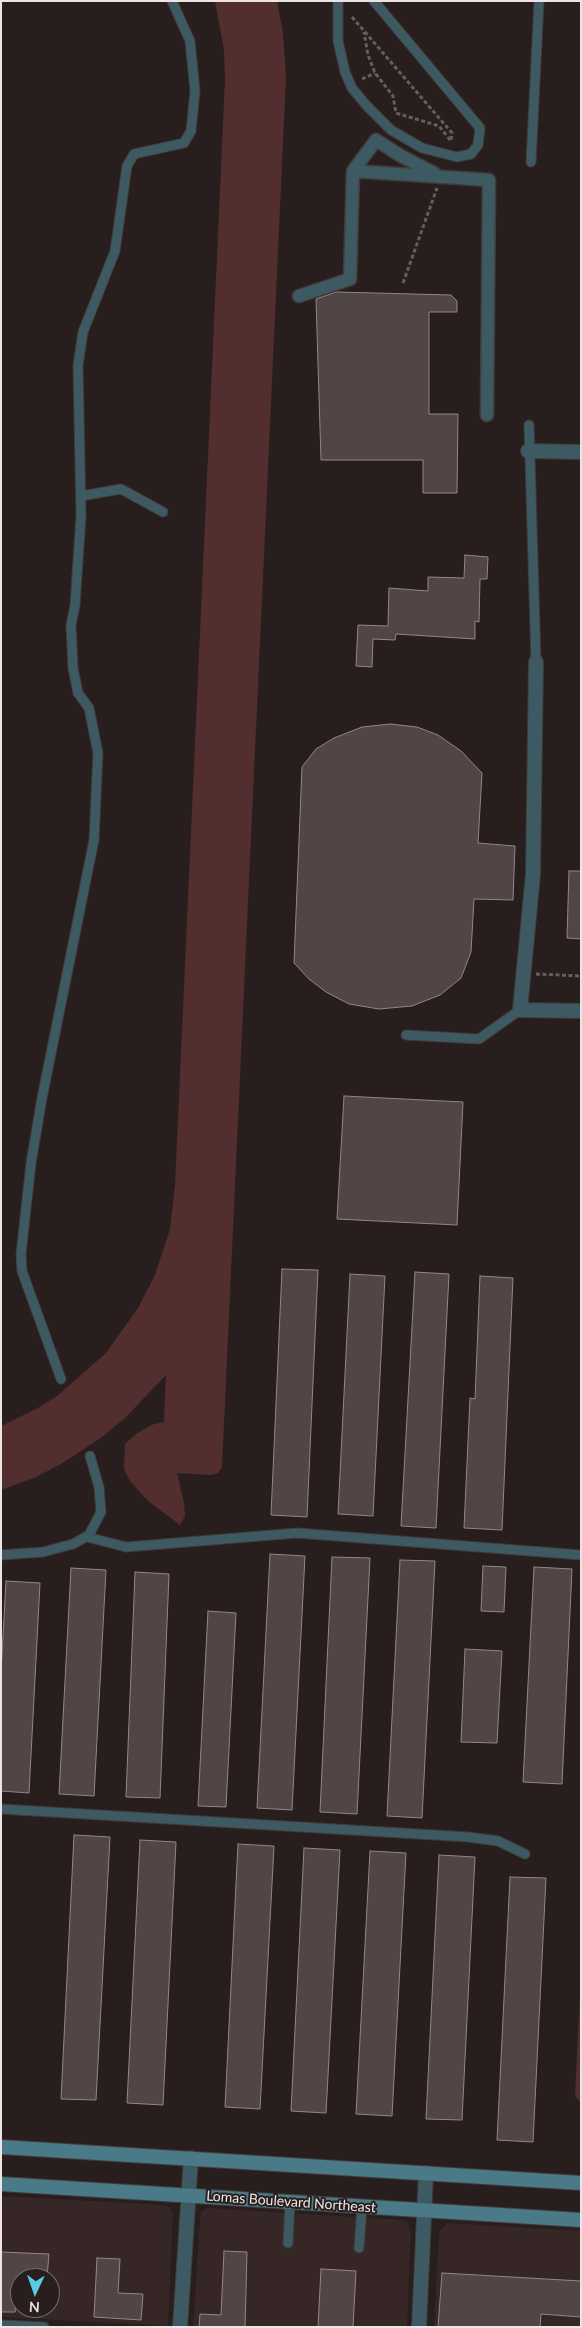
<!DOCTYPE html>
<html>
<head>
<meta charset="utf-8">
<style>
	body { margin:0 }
	#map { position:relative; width:582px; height:2328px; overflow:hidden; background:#281e1e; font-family:Lato,sans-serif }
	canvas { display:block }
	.frame { position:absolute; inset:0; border:2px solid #ece5e4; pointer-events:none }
	.north { position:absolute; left:10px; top:2268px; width:50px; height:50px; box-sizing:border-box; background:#281e1e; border:1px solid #766e6d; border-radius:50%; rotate:183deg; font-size:14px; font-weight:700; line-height:20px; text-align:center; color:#ece5e4 }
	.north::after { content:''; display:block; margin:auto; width:18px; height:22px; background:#5ac8e6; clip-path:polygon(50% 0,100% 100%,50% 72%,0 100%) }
</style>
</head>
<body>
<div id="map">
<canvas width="582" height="2328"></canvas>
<div class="frame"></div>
<div class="north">N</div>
</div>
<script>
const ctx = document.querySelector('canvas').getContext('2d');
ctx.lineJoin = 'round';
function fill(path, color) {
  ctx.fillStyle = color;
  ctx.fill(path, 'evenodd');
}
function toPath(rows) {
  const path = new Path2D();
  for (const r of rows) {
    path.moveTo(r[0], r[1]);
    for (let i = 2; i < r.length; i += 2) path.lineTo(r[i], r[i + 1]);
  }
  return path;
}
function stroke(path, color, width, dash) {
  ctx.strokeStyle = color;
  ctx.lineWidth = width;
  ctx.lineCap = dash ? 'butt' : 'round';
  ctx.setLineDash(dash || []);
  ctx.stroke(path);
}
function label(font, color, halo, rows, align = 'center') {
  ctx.font = font + ' Lato,sans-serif';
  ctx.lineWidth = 4;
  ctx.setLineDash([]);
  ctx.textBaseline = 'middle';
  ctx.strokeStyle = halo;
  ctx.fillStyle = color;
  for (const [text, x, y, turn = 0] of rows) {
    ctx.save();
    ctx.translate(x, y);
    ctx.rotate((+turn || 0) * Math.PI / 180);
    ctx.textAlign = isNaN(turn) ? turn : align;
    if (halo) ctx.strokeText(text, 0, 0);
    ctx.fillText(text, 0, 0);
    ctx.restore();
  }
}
const built = toPath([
	[1,2196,166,2205,171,2209,173,2216,168,2326,1,2317],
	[20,2278,50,2278,50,2308,20,2308],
	[207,2208,404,2220,408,2223,411,2231,407,2327,193,2327,200,2220,201,2212],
	[447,2223,581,2231,581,2327,434,2327,439,2232]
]);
const green = toPath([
	[215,1,277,1,283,33,286,77,222,1467,218,1473,211,1475,177,1473,184,1503,185,1516,180,1525,148,1501,130,1481,124,1469,125,1444,136,1434,151,1425,164,1422,166,1375,125,1418,102,1437,61,1464,34,1478,1,1490,1,1426,38,1408,57,1396,106,1353,138,1308,155,1275,170,1229,175,1185,225,80,224,50],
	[581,1971,581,2103,575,2096]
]);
const building = toPath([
	[336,292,451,295,457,301,457,312,429,312,429,414,458,414,457,493,423,493,423,460,321,460,316,299,336,292],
	[465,555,488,557,487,579,480,579,479,622,475,621,475,639,396,634,395,640,373,639,372,667,356,666,358,625,388,626,389,588,428,591,428,577,464,578,465,555],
	[390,724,417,727,438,735,461,751,482,773,478,843,515,846,513,900,474,899,471,952,461,978,440,995,412,1006,379,1009,349,1004,326,992,309,979,294,963,302,767,316,749,334,738,362,727,390,724],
	[569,871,581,871,581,939,567,938,569,871],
	[344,1096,463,1102,457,1225,337,1219,344,1096],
	[282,1269,318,1270,307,1517,271,1515,282,1269],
	[415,1272,449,1274,436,1528,401,1526,415,1272],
	[350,1274,385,1276,373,1516,338,1514,350,1274],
	[480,1276,513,1278,502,1530,464,1528,470,1398,475,1399,480,1276],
	[270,1554,305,1556,292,1810,257,1808,270,1554],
	[332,1557,370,1558,357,1814,320,1812,332,1557],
	[400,1560,435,1561,422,1818,387,1816,400,1560],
	[483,1566,506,1567,504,1612,481,1611,483,1566],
	[534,1567,572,1569,562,1784,523,1782,534,1567],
	[71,1568,106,1570,94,1796,59,1794,71,1568],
	[135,1572,169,1574,160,1798,126,1797,135,1572],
	[6,1581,40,1583,29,1793,1,1791,1,1673,6,1581],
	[208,1611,236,1613,226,1807,198,1806,208,1611],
	[465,1649,502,1651,497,1743,461,1742,465,1649],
	[74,1835,110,1837,96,2100,61,2099,74,1835],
	[140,1840,176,1842,163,2105,127,2103,140,1840],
	[238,1844,274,1846,260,2109,225,2107,238,1844],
	[304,1848,340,1850,326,2113,291,2111,304,1848],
	[370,1851,406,1853,392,2116,356,2114,370,1851],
	[439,1855,475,1857,462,2120,426,2119,439,1855],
	[510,1877,546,1878,533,2142,497,2140,510,1877],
	[224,2251,247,2252,245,2327,199,2327,200,2314,221,2315,224,2251],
	[1,2252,49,2254,47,2278,20,2278,20,2304,16,2304,15,2312,1,2312,1,2252],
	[97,2258,120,2259,118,2293,143,2294,141,2320,94,2317,97,2258],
	[321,2269,356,2271,353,2327,318,2327,321,2269],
	[442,2273,581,2281,581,2317,541,2314,540,2327,438,2327,442,2273]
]);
const path = toPath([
	[352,17,452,133,451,141,439,126,396,113,393,96,375,73,368,55,364,32],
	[362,79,375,73],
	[403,283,437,188],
	[536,974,581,976]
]);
const service = toPath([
	[338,1,338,41,345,72,352,88,366,105,391,130,422,148,457,157,471,154,478,145,480,128,374,1],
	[531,162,539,1],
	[529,425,536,662],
	[81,496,121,489,163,512],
	[406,1035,479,1039,520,1010],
	[61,1379,22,1271,21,1254,31,1163,42,1098,94,840,98,753,89,708,78,693,73,668,71,625,75,605,81,516,78,365,83,332,115,251,127,166,134,154,184,143,191,131,195,91,190,41,172,1],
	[87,1537,126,1547,297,1533,581,1555],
	[1,1555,43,1552,73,1544,89,1535,101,1512,99,1487,90,1456],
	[1,1809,468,1837,498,1841,525,1854],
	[288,2243,290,2202],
	[359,2248,362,2206],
	[1,2325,44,2327]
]);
const pedestrian = toPath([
	[353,171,376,140,401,156,434,173],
	[299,296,350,279,353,171,489,180,487,415]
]);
const minor = toPath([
	[528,451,581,452],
	[536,662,533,874,520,1010,581,1011],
	[180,2327,191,2158],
	[419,2327,426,2173]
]);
const secondary = toPath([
	[1,2147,581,2183],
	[1,2184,581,2220]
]);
const streetNames = [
	["Lomas Boulevard Northeast",291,2202,4]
];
fill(built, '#362625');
fill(green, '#522f2e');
fill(building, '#514645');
stroke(building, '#948786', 1);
stroke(service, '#433a3a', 11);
stroke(pedestrian, '#433a3a', 15);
stroke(minor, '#433a3a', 16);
stroke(secondary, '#433a3a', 16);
stroke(path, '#665d5d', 3, [4, 2.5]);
stroke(service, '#3d5a62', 9);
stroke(pedestrian, '#3d5a62', 12);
stroke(minor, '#3d5a62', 14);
stroke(secondary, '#4a7987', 14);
label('14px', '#ece5e4', '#281e1e', streetNames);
</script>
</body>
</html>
